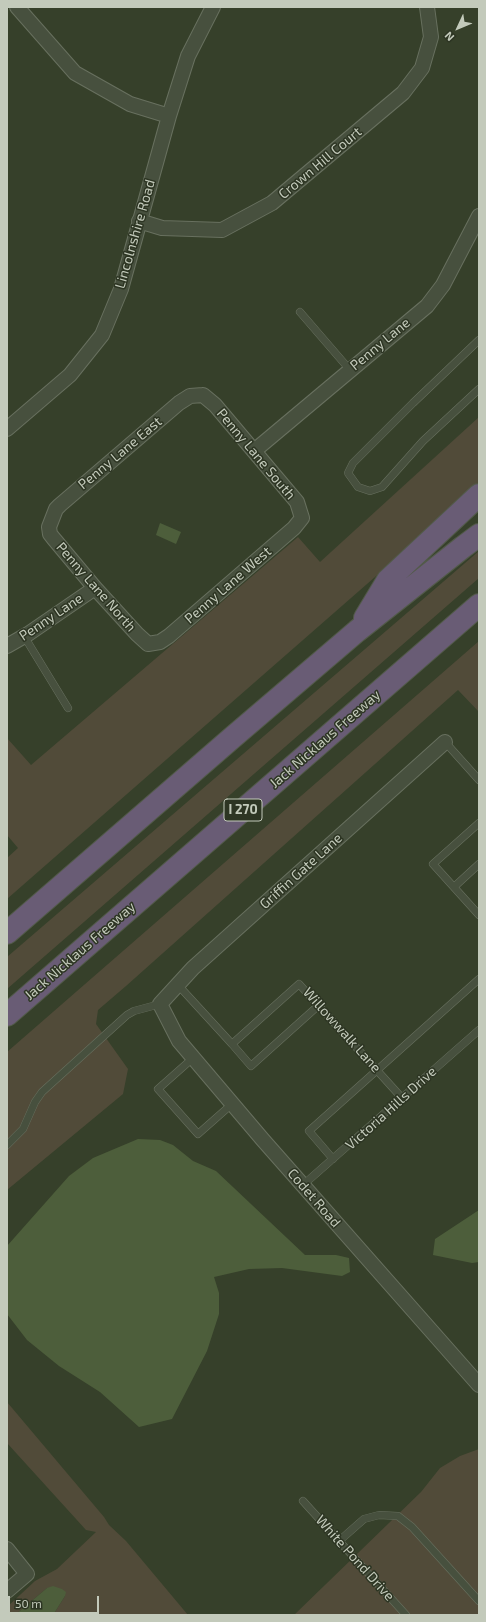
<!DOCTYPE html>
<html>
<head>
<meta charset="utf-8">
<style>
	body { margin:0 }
	#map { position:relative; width:486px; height:1622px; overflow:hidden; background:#36402a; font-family:"Exo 2",sans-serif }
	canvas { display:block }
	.frame { position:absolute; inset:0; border:8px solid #c3cabb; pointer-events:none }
	.north { position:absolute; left:438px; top:8px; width:40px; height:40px; -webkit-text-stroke:3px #2d3523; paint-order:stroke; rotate:226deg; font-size:11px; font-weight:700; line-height:16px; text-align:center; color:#c3cabb }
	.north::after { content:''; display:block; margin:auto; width:14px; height:18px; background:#c3cabb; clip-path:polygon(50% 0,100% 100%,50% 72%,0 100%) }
	.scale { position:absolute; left:8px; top:1596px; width:91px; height:18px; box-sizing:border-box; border:2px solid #c3cabb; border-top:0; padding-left:5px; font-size:12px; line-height:14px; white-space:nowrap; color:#c3cabb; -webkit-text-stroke:3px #2d3523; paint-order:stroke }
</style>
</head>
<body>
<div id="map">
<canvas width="486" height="1622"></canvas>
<div class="frame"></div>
<div class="north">N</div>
<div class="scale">50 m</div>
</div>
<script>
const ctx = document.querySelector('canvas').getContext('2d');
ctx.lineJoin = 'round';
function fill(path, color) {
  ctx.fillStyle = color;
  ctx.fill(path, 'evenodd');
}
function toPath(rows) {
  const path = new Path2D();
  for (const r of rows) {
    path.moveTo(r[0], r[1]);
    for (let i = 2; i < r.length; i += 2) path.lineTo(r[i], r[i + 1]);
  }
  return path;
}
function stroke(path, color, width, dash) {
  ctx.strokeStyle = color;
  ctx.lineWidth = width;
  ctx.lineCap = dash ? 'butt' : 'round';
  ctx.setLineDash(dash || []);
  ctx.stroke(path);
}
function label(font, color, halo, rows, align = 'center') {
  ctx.font = font + ' "Exo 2",sans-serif';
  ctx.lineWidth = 3;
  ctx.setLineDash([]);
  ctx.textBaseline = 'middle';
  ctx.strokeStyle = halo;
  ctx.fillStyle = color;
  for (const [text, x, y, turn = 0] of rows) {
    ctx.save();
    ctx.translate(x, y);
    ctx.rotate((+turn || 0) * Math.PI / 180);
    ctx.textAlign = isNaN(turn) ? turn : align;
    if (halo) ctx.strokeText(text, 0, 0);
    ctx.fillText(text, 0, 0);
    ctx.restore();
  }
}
const green = toPath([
	[479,417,479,486,7,899,7,858,18,848,7,835,7,738,31,765,298,537,320,562],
	[479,551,479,578,7,989,7,957],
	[479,641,479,712,458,690,126,986,98,1010,96,1024,128,1069,123,1094,7,1190,7,1052],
	[7,1402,104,1517,109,1525,126,1541,188,1615,53,1615,65,1596,47,1588,15,1615,7,1615,7,1607,35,1581,57,1569,96,1532,86,1530,7,1443],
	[479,1449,479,1615,294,1615,421,1492,440,1468,460,1456]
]);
const water = toPath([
	[160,523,181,532,176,544,156,535],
	[138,1139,160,1140,173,1145,193,1161,216,1171,305,1255,336,1255,349,1258,350,1272,342,1276,282,1268,249,1269,214,1277,219,1293,219,1314,207,1351,172,1419,139,1427,100,1392,59,1366,27,1340,7,1314,7,1246,69,1176,93,1158],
	[479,1210,479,1262,472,1263,433,1255,435,1239],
	[53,1586,62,1589,66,1592,65,1596,53,1615,15,1615,47,1588]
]);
const service = toPath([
	[300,312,350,370],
	[479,340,413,403,353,463,348,473,358,487,370,491,382,487,423,441,479,389],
	[24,636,68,708],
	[445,742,479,780],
	[479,823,433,864,479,915],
	[454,887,479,864],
	[178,985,232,1044,299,984,402,1098],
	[232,1044,251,1066,319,1005],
	[193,1058,158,1089,198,1134,232,1104],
	[7,1145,23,1129,35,1102,42,1092,127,1015,134,1011,160,1004],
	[333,1159,309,1131,479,979],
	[303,1185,479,1030],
	[303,1501,406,1615],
	[339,1541,364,1519,379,1515,398,1516,412,1527,479,1601]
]);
const minor = toPath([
	[17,7,75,73,130,104,169,116],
	[139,221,162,228,222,230,272,203,403,93,422,68,431,37,427,7],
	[203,395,215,405,297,502,302,518,294,528,169,636,160,642,148,644,137,634,95,588,54,539,50,534,49,527,56,509,60,505,179,403,190,396,203,395],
	[7,429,70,375,102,335,121,289,169,116,188,56,213,7],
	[254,451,427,306,443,285,479,216],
	[7,646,28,634,95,588],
	[445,742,193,968,160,1004,179,1041,263,1140,479,1385],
	[7,1549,27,1574,7,1591]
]);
const motorway = toPath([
	[365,618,388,580,479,495],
	[7,933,233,737,357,631,463,547,479,535],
	[7,1015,479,605]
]);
const shields = [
	[243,810,38]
];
const shieldNames = [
	["I 270",243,810]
];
const streetNames = [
	["Crown Hill Court",320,163,-40],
	["Lincolnshire Road",135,234,-74],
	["Penny Lane",380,344,-40],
	["Penny Lane East",120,453,-40],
	["Penny Lane South",256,454,50],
	["Penny Lane West",228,585,-41],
	["Penny Lane North",96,587,49],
	["Penny Lane",51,617,-34],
	["Jack Nicklaus Freeway",325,739,-41],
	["Griffin Gate Lane",301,871,-42],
	["Jack Nicklaus Freeway",80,951,-41],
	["Willowwalk Lane",342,1030,48],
	["Victoria Hills Drive",391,1108,-42],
	["Codet Road",314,1198,49],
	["White Pond Drive",355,1558,48]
];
fill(green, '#514b39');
fill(water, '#4d5e3b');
stroke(service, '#68705f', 8);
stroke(minor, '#68705f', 16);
stroke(motorway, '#525a49', 24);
stroke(service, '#47503e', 7);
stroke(minor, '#47503e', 14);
stroke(motorway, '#695c75', 22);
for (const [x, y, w] of shields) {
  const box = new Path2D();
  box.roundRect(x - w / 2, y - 11, w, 22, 3);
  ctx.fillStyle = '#2d3523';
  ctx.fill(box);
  stroke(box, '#c3cabb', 1);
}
label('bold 13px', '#c3cabb', null, shieldNames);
label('14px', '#c3cabb', '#2d3523', streetNames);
</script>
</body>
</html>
